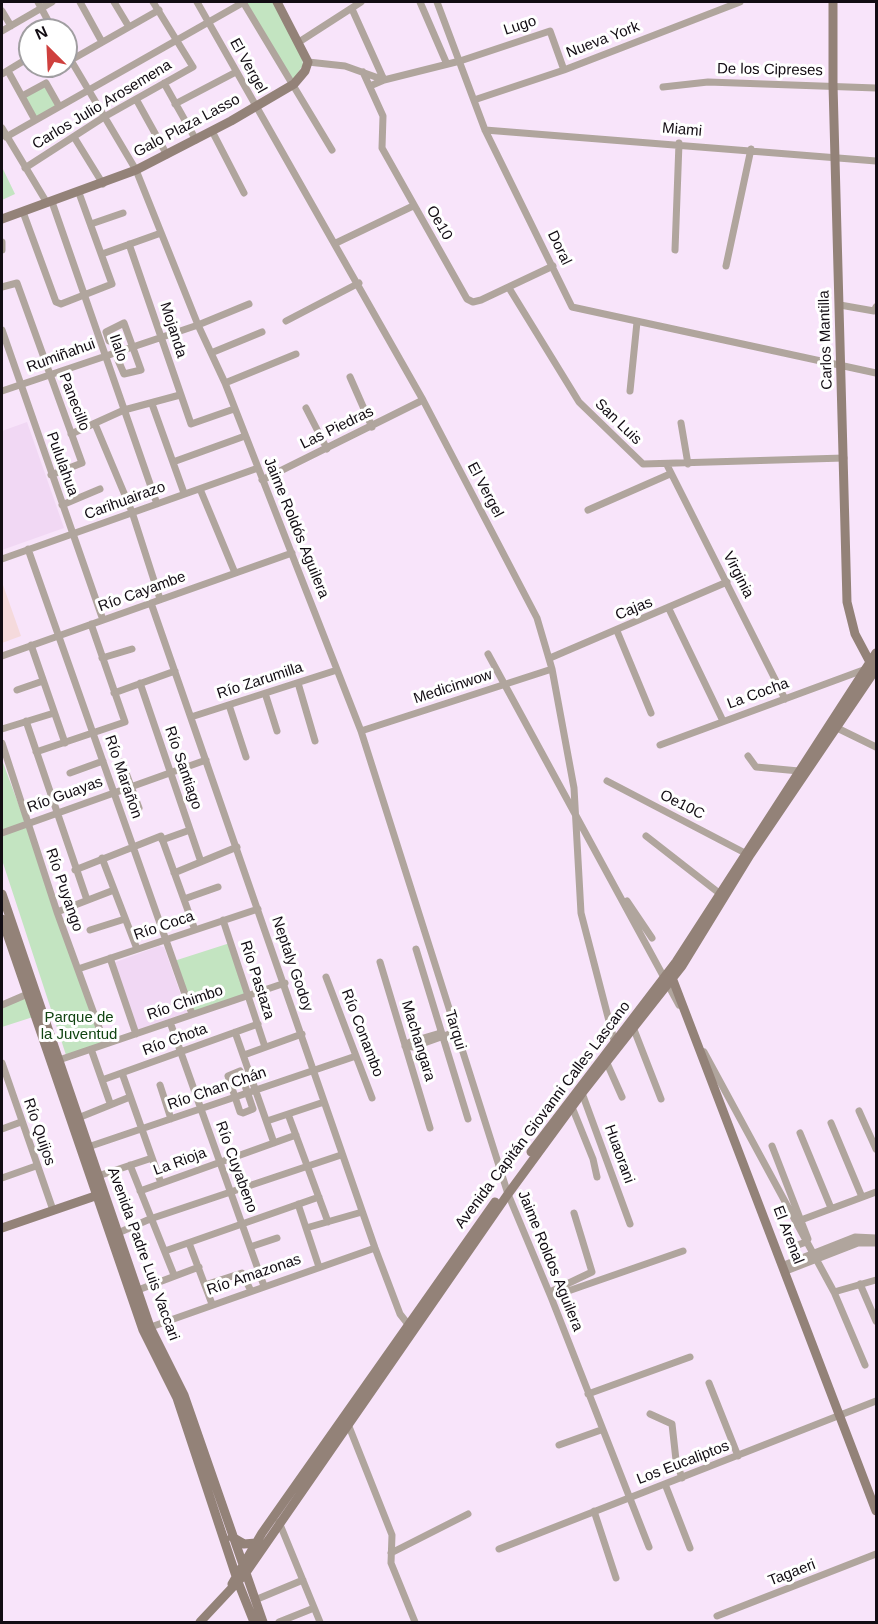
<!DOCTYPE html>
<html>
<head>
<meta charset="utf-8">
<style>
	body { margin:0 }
	#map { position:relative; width:878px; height:1624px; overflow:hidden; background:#f8e4fa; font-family:Helvetica,sans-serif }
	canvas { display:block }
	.frame { position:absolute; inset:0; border:3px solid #120c13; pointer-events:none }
	.north { position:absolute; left:18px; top:18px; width:60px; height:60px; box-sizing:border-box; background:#fff; border:2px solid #a09ea1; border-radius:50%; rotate:336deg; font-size:16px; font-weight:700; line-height:24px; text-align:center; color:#120c13 }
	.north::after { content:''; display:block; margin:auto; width:21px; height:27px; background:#cf403e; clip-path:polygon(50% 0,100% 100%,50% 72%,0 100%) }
</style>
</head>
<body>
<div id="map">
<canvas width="878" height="1624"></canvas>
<div class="frame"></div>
<div class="north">N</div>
</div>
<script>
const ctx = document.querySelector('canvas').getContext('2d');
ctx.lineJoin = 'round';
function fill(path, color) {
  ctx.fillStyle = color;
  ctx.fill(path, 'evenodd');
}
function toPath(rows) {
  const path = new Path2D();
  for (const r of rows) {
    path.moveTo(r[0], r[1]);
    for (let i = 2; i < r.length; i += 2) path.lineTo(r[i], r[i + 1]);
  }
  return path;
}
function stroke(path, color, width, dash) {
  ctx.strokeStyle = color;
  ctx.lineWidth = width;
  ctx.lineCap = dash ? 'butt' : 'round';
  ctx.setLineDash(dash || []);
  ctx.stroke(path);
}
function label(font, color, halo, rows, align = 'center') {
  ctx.font = font + ' Helvetica,sans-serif';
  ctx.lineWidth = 6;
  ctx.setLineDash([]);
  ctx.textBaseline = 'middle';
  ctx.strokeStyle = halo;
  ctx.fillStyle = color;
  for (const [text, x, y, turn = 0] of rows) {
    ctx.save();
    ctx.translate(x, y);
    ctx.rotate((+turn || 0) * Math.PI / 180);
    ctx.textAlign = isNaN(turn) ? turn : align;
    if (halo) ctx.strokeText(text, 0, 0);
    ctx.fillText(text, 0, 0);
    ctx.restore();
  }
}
const built = toPath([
	[27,422,64,528,2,550,2,431],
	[159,946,164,947,188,1015,136,1032,113,963]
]);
const medical = toPath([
	[2,582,21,636,2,643]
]);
const green = toPath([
	[244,2,273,2,302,56,303,65,293,80],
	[43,86,47,87,56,106,36,117,25,96],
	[2,167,15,194,2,200],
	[2,760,107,1041,66,1055,2,860],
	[230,943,247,994,195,1013,174,961],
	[26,998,33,1017,2,1027,2,1007]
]);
const street = toPath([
	[38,2,53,30],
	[80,2,102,42],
	[114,2,129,27],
	[197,2,423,400,537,618,552,669,574,788,581,913,614,1040],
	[243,2,332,150],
	[420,2,446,62],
	[437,2,485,130,572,307,876,373],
	[352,9,384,80,370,86],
	[2,11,11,26],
	[2,31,52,2],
	[299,42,361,2],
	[66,52,136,170,198,325,225,383,361,731,508,1194,551,1297,649,1547],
	[71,60,159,10],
	[308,62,345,66,384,80,460,61,550,31,564,70],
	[8,71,35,120],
	[363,72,383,116,382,148,467,299,473,302,481,300,553,266],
	[2,74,30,57],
	[164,83,196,140],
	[663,87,708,82,876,88],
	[22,96,46,83,59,106],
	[136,99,167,155],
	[474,100,564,70,740,2],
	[175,104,236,72],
	[2,128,47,203],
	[485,130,876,161],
	[212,131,244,193],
	[6,137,244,2],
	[74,137,103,184],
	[25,168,104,117,193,67,153,2],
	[52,202,157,504],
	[23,212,56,302,61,304,112,284,79,193],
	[91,224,123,213],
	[2,242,2,250],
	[336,243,413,206],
	[129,244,191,424,234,409],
	[675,250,679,143],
	[102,254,161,233],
	[726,266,751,149],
	[2,287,17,283,82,463,51,475],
	[509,288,579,402,643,464,844,458],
	[840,305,874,311,876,307],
	[286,321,359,283],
	[2,330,103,620],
	[109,341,106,332,124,323,141,370,124,374,118,360],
	[211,353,262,332],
	[350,377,372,427],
	[225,383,296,354],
	[2,391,198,325,249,304],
	[630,391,637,322],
	[152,404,184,493],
	[306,408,327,449],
	[681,423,688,464],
	[95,424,132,512,160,599],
	[71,434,124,410,180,395],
	[173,462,245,436],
	[667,465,785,699],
	[262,480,423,400],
	[200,489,235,573],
	[62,505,100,489],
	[588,510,670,474],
	[28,549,192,1014],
	[2,559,258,468],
	[151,603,375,1248,400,1314,411,1328],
	[669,609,723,721],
	[617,631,651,713],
	[31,645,65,743],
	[488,654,679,1005],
	[2,656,292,553],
	[102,658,132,649],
	[550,658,727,582],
	[140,683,201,862],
	[298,683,315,741],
	[17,690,43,681],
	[114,693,175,671],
	[265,693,277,731],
	[229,705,246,757],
	[191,717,337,670],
	[26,721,87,900],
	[833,726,876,747],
	[2,729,54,713],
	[361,731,552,669],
	[2,743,57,912,105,1044],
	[660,745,866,669],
	[36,752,125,722,91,624],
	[748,756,756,767,799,771],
	[122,762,139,808],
	[70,773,103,761],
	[607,781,745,853],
	[2,833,206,760],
	[646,836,719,893],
	[162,840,190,830],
	[102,858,137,949],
	[75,870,161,836,195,930],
	[174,873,237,847],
	[184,899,218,887],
	[627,901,652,938],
	[57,912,114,890],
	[223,920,265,1047],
	[90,930,125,919],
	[416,949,468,1119],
	[110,958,136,1034],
	[380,962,430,1128],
	[78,969,258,909],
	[326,977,372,1098],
	[2,1005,30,993],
	[170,1022,264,1286],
	[633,1027,661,1099],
	[235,1032,274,1143],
	[405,1046,413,1047,455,1032],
	[405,1046,410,1042,437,1034,442,1036],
	[91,1049,110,1103],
	[704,1052,834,1292,865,1365],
	[244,1055,302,1034],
	[59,1060,285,983],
	[606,1061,622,1097],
	[2,1063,53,1210],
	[240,1071,253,1109,243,1113,240,1112,228,1076,240,1071],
	[122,1073,161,1183],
	[102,1080,258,1024],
	[160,1085,171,1119],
	[582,1093,630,1224],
	[572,1107,593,1159,597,1177],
	[859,1111,876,1149],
	[288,1114,328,1222],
	[78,1118,130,1097],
	[267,1121,324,1102],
	[831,1123,862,1197],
	[2,1129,21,1122],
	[800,1133,831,1208],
	[772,1146,808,1239,806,1242,790,1248],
	[88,1147,356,1056],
	[130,1165,174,1275],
	[95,1177,152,1158],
	[2,1178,36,1166],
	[140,1191,296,1135],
	[298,1204,319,1267],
	[801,1220,876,1192],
	[306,1228,362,1212],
	[118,1233,150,1219,341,1155],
	[189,1243,212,1304],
	[250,1247,277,1238],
	[165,1251,319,1197],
	[784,1265,855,1237,876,1238],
	[786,1271,858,1243,876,1243],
	[860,1284,876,1321],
	[205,1285,242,1273,251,1291],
	[138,1290,199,1267],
	[550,1292,592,1272,574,1213],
	[834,1292,876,1280],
	[551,1297,683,1251],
	[148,1328,375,1248],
	[709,1383,738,1456],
	[588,1394,690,1357],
	[650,1414,672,1424,676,1460,682,1478],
	[348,1424,392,1535,391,1563,415,1622],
	[559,1445,601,1430],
	[665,1484,690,1548],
	[594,1511,616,1578],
	[279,1522,320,1622],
	[499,1549,876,1401],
	[391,1553,468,1514],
	[255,1600,303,1580],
	[717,1616,876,1554],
	[279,1622,314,1608]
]);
const secondary = toPath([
	[833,2,833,85,847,602,855,634,872,666],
	[2,219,136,170,231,121,294,84,305,71,308,62,277,2],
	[2,894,150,1327,184,1395,263,1622],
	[2,919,143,1330,177,1398,238,1582,254,1622],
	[671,975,876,1511],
	[531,1152,676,962,876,653],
	[2,1228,101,1194],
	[232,1537,244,1544,256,1543],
	[232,1584,262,1533,495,1202],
	[200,1622,245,1574,508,1194,582,1093,682,966,750,855,876,669]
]);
const streetNames = [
	["Lugo",520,26,-18],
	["Nueva York",603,40,-21],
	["El Vergel",248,66,61],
	["De los Cipreses",770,70,1],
	["Carlos Julio Arosemena",102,105,-31],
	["Galo Plaza Lasso",187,126,-28],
	["Miami",682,130,5],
	["Oe10",439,223,60],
	["Doral",559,248,64],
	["Mojanda",173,330,72],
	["Carlos Mantilla",826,340,-92],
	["Ilalo",118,348,71],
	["Rumiñahui",61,356,-20],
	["Panecillo",74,402,69],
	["San Luis",618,422,44],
	["Las Piedras",337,428,-26],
	["Pululahua",62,464,70],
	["El Vergel",485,490,62],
	["Carihuairazo",125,501,-20],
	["Jaime Roldós Aguilera",296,528,68],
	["Virginia",738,575,63],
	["Río Cayambe",142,592,-20],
	["Cajas",634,609,-22],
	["Río Zarumilla",260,681,-18],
	["Medicinwow",453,687,-18],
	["La Cocha",758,694,-20],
	["Río Santiago",183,768,71],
	["Río Marañon",123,777,71],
	["Río Guayas",65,795,-20],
	["Oe10C",682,805,27],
	["Río Puyango",64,890,71],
	["Río Coca",164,926,-19],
	["Neptaly Godoy",292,964,71],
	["Río Pastaza",257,980,72],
	["Río Chimbo",185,1003,-19],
	["Tarqui",455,1030,73],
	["Río Conambo",362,1033,69],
	["Río Chota",175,1040,-20],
	["Machangara",418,1041,73],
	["Río Chan Chán",217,1089,-19],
	["Avenida Capitán Giovanni Calles Lascano",543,1115,-53],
	["Río Quijos",39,1132,71],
	["Huaorani",619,1154,70],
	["La Rioja",180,1162,-20],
	["Río Cuyabeno",236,1167,70],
	["El Arenal",788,1235,69],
	["Avenida Padre Luis Vaccari",143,1254,70],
	["Jaime Roldos Aguilera",550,1261,68],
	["Río Amazonas",254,1275,-19],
	["Los Eucaliptos",683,1463,-21],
	["Tagaeri",792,1573,-21]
];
const parkNames = [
	["Parque de",79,1018],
	["la Juventud",79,1035]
];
fill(built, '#f1d8f4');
fill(medical, '#f5dadc');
fill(green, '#c3e4c1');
stroke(street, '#b0a59d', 7);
stroke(secondary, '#938278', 9);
label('15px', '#120c13', '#fff', streetNames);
label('15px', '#114412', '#fff', parkNames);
</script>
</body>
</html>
